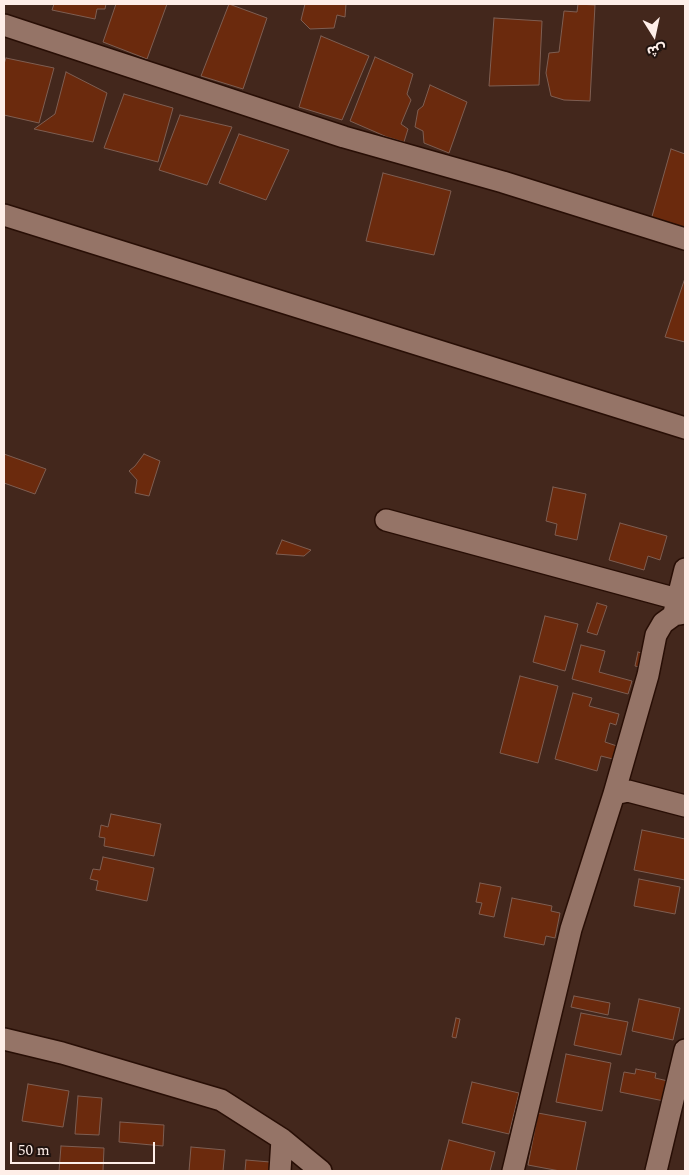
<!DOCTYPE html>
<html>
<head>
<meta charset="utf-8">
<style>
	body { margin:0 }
	#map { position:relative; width:689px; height:1175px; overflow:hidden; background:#43271c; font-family:Spectral,"Noto Sans Arabic",serif }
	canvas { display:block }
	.frame { position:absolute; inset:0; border:5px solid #feeee8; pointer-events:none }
	.north { position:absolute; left:629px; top:10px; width:50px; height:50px; -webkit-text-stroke:4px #20130f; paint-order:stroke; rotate:170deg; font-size:14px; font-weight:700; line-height:20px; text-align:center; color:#feeee8 }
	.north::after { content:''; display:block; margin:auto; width:18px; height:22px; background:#feeee8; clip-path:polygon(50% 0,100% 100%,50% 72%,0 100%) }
	.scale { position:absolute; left:10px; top:1142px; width:145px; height:22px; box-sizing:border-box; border:2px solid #feeee8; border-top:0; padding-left:6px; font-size:15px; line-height:18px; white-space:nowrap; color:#feeee8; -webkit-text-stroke:4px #20130f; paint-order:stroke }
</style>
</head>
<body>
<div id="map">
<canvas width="689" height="1175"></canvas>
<div class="frame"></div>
<div class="north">ش</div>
<div class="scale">50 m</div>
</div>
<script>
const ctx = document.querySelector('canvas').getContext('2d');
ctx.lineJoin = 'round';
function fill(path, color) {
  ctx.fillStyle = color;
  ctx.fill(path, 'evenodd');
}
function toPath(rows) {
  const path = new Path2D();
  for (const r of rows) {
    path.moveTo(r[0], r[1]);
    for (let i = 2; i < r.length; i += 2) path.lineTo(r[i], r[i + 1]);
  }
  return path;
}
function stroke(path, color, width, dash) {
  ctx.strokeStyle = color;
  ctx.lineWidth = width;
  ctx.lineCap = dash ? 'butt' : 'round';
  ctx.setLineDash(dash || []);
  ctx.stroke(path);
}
const building = toPath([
	[54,4,106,4,105,9,97,9,95,19,52,10,54,4],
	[116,4,167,4,147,59,103,42,116,4],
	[229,4,267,18,243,89,201,76,229,4],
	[305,4,346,4,345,17,337,15,334,28,310,29,301,20,305,4],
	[578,4,595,5,590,101,564,100,551,96,546,73,549,53,559,52,564,11,577,12,578,4],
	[494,18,542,21,539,85,489,86,494,18],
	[321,36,369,56,342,120,299,107,321,36],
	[375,57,413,74,407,94,411,100,401,124,408,129,404,142,387,137,350,121,375,57],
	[6,58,54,68,39,123,4,115,4,64,6,58],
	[66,72,107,93,93,142,34,129,55,114,66,72],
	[430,85,467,102,449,153,424,143,423,131,415,127,418,110,423,106,430,85],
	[124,94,173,108,158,162,104,148,124,94],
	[180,115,232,127,207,185,159,170,180,115],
	[239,134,289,150,266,200,219,183,239,134],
	[671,149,685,154,685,231,651,220,671,149],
	[383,173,451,191,434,255,366,241,383,173],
	[685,278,685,342,665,337,685,278],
	[4,454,46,469,35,494,4,483,4,454],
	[144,454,160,461,149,496,135,493,137,480,129,471,135,466,144,454],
	[553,487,586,494,577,540,555,535,557,524,546,521,553,487],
	[620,523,667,536,660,560,648,556,644,570,609,560,620,523],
	[282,540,311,550,304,556,276,554,282,540],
	[597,603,607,606,597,635,587,632,597,603],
	[545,616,578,624,565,671,533,662,545,616],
	[581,645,605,651,599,672,632,681,628,694,572,679,581,645],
	[638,652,644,654,640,667,635,666,638,652],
	[520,676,558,686,538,763,500,753,520,676],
	[573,693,592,698,589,706,619,714,616,725,610,723,605,742,620,747,617,760,601,756,597,771,555,759,573,693],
	[111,814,161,824,154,856,104,846,105,838,99,837,101,825,108,827,111,814],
	[642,830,685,839,685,880,634,870,642,830],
	[103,857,154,868,147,901,96,890,98,881,90,879,93,869,100,870,103,857],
	[639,879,680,887,675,914,634,906,639,879],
	[480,883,501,887,494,917,479,914,482,903,476,902,480,883],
	[512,898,552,906,551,911,560,913,555,938,546,936,544,945,504,937,512,898],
	[574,996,610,1003,608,1015,571,1007,574,996],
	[639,999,680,1008,673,1040,632,1031,639,999],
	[581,1013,628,1022,621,1055,574,1045,581,1013],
	[456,1018,460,1019,456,1038,452,1037,456,1018],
	[566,1054,611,1063,602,1111,556,1102,566,1054],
	[636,1069,656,1073,655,1078,668,1081,664,1101,620,1092,624,1072,635,1074,636,1069],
	[472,1082,519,1093,509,1134,462,1123,472,1082],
	[28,1084,69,1091,63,1127,22,1121,28,1084],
	[78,1096,102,1098,99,1135,75,1134,78,1096],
	[538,1113,586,1122,576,1171,560,1171,528,1165,538,1113],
	[120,1122,164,1125,163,1146,119,1142,120,1122],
	[449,1140,495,1152,490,1171,441,1171,449,1140],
	[61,1146,104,1148,103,1171,59,1171,61,1146],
	[191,1147,225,1150,223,1171,189,1171,191,1147],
	[246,1160,270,1162,269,1171,245,1171,246,1160]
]);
const street = toPath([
	[4,25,344,137,503,182,685,239],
	[4,215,685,428],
	[386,520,677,599],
	[674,613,685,569],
	[614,794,628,791,685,806],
	[4,1039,62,1053,221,1100,282,1139,321,1171],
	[280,1171,282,1139],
	[513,1171,571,929,614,794,648,675,656,635,663,623,674,615,685,613],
	[656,1171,685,1050]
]);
fill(building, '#6b2a0d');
stroke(building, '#7e5e52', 1);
stroke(street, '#280e05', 24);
stroke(street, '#957467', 21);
</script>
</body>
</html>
